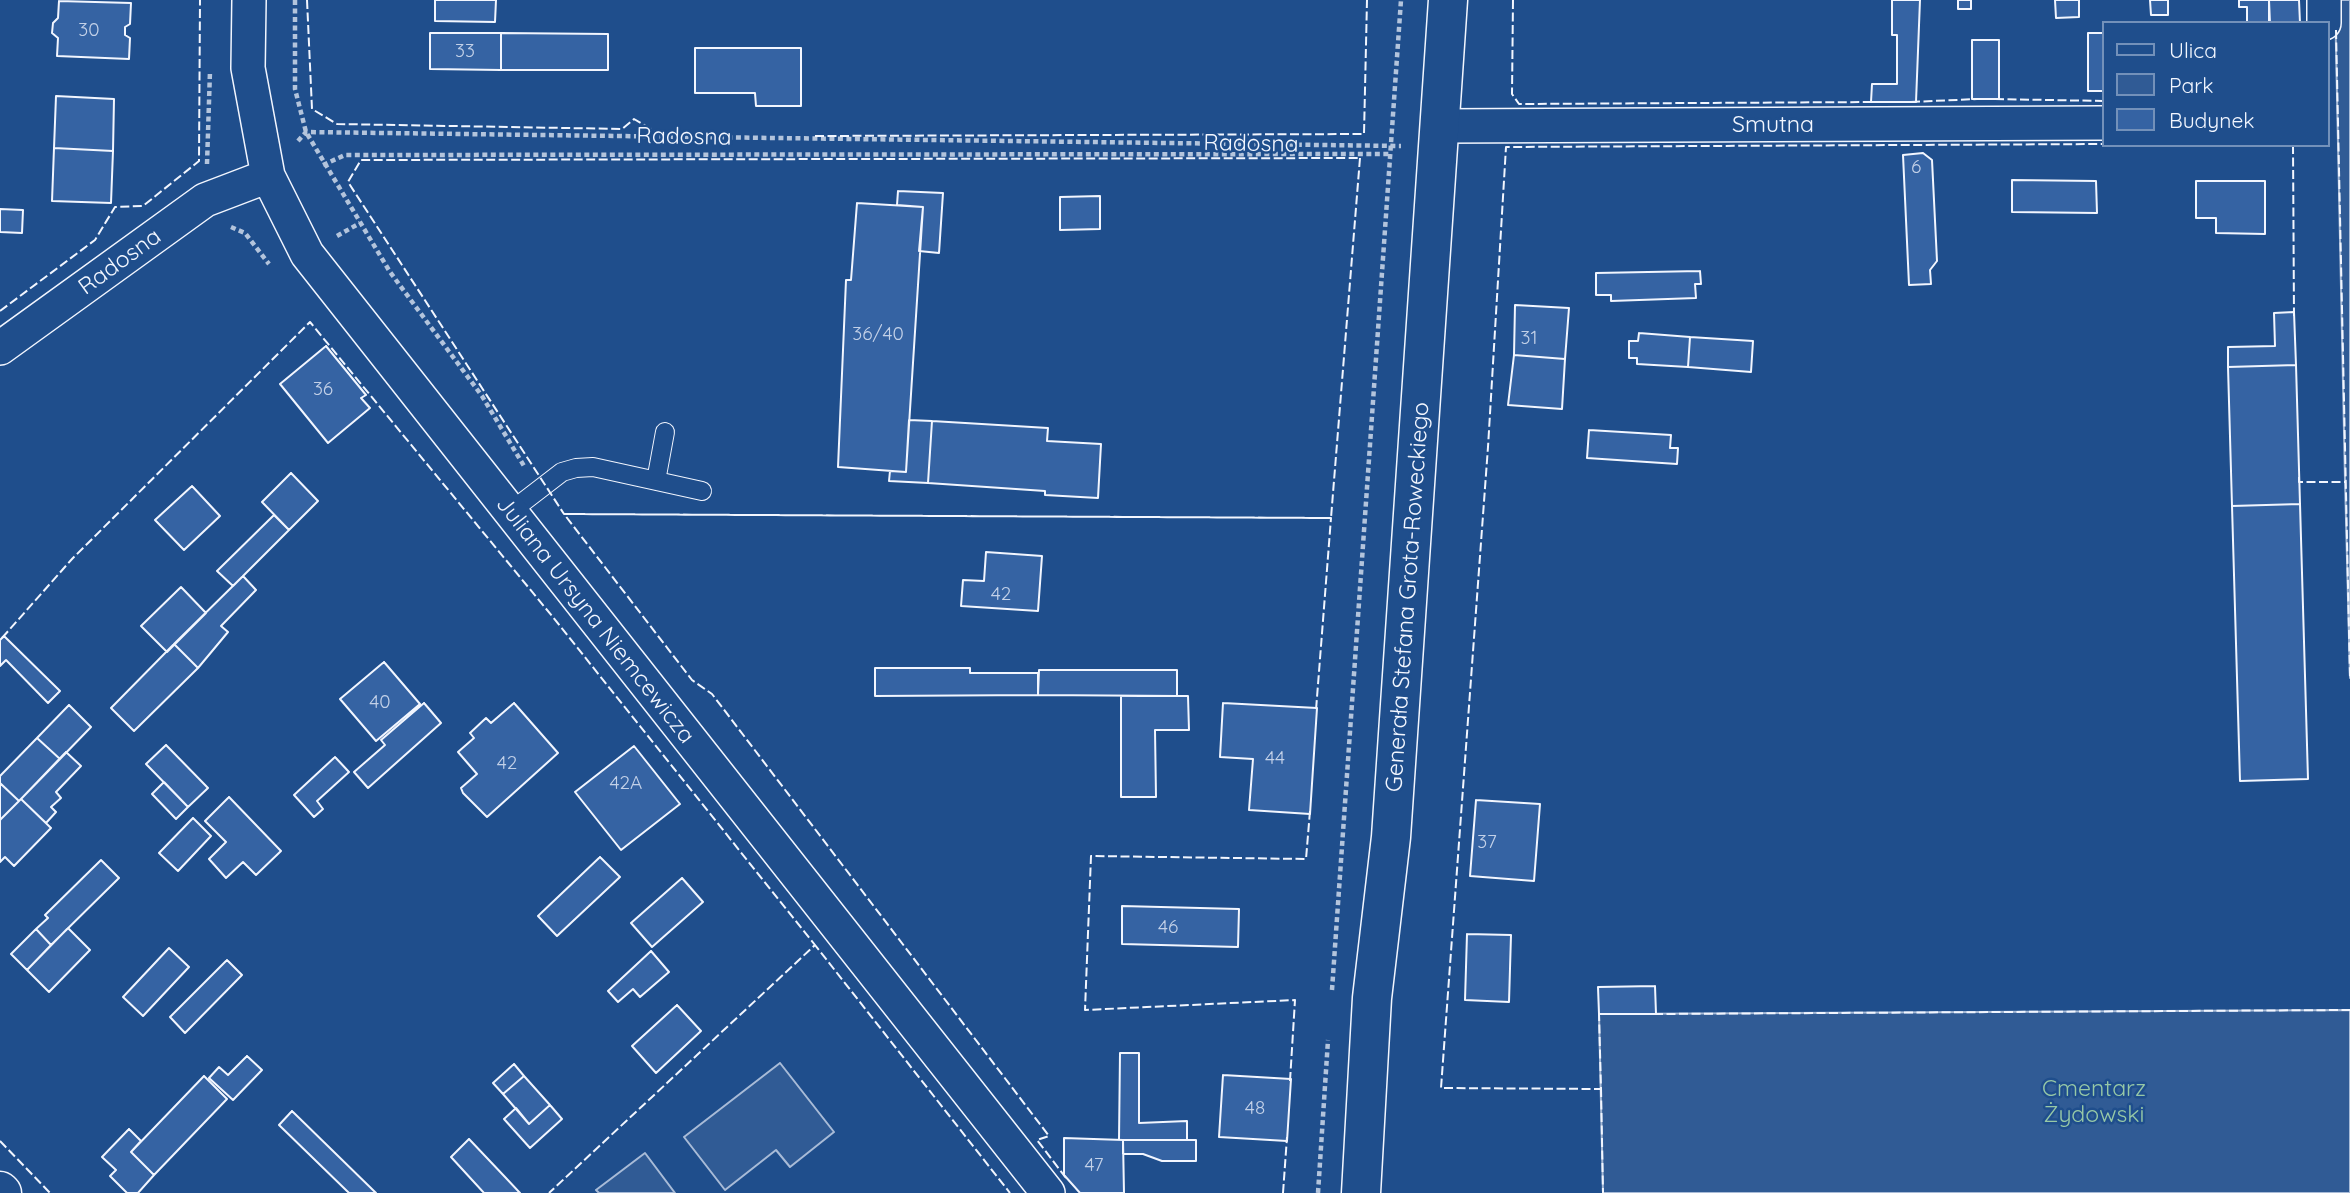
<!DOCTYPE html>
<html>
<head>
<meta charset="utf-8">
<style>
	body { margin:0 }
	#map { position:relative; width:2350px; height:1193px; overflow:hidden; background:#1f4e8c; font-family:Quicksand,sans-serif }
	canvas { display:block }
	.legend { position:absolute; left:2102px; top:21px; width:228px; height:126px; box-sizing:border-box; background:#1f4e8c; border:2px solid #7391ba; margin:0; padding:9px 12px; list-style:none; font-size:21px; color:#f2f6ff }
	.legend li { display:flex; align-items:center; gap:14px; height:35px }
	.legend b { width:35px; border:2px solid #7391ba }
</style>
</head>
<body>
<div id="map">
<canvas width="2350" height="1193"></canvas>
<ul class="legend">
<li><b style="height:9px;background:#1f4e8c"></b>Ulica</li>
<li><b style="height:19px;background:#305b95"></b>Park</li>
<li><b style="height:19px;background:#3563a3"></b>Budynek</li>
</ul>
</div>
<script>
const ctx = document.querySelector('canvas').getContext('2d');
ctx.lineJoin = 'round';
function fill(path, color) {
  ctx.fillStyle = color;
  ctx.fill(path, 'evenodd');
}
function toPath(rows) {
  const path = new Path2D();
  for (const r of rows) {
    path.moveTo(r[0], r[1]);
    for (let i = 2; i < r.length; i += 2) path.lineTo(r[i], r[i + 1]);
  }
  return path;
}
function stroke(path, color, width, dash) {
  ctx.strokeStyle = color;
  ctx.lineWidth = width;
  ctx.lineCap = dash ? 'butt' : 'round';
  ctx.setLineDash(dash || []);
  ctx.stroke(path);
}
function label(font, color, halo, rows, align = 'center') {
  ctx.font = font + ' Quicksand,sans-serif';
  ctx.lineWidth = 5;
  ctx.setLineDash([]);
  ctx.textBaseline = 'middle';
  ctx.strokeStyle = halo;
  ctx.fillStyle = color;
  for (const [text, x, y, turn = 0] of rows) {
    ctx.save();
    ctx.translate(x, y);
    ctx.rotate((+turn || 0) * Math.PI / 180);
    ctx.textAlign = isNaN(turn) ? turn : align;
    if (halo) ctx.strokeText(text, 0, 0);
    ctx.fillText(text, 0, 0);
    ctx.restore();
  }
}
const green = toPath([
	[2335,0,2350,0,2350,678,2345,480,2335,0],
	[2350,1010,2350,1193,1603,1193,1599,1014,2350,1010],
	[780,1063,834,1132,790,1167,776,1150,725,1190,684,1137,780,1063],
	[645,1153,675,1193,599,1193,596,1190,645,1153]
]);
const building = toPath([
	[435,0,496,0,495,22,435,21,435,0],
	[1892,0,1920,0,1916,102,1871,102,1872,84,1897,84,1897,35,1892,35,1892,0],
	[1958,0,1971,0,1971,9,1958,9,1958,0],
	[2055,0,2079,0,2079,17,2056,18,2055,0],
	[2150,0,2168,0,2168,15,2151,15,2150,0],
	[2239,0,2269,0,2269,23,2247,23,2247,7,2239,7,2239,0],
	[2269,0,2299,0,2300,23,2270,23,2269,0],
	[59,1,131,3,130,24,125,27,125,35,130,38,129,59,57,56,58,38,52,33,53,23,58,18,59,1],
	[430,33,501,33,501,70,430,69,430,33],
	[501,33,608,34,608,70,501,70,501,33],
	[2088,33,2103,33,2103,91,2088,91,2088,33],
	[1972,40,1999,40,1999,99,1972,99,1972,40],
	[695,48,801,48,801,106,756,106,755,93,695,93,695,48],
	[56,96,114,99,113,151,54,148,56,96],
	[54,148,113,151,111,203,52,201,54,148],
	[1923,153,1932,160,1937,261,1930,270,1931,284,1909,285,1903,155,1923,153],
	[2012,180,2096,181,2097,213,2012,212,2012,180],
	[2196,181,2265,181,2265,234,2216,233,2216,218,2196,218,2196,181],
	[898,191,943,193,939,253,919,251,923,207,897,205,898,191],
	[1100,196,1100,229,1060,230,1060,197,1100,196],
	[857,203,923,207,906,472,838,467,846,280,851,280,857,203],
	[0,209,23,210,22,233,0,232,0,209],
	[1700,271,1701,284,1695,284,1696,298,1611,301,1611,295,1596,295,1596,273,1700,271],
	[1515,305,1569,308,1565,359,1514,355,1515,305],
	[2294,312,2296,365,2228,367,2228,347,2275,346,2274,313,2294,312],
	[1639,333,1690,337,1688,367,1637,364,1637,358,1629,358,1629,341,1638,341,1639,333],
	[1690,337,1753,341,1751,372,1688,367,1690,337],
	[326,346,366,395,361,398,370,408,328,443,280,384,326,346],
	[1514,355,1565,359,1562,409,1508,405,1514,355],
	[2296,365,2300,504,2232,506,2228,367,2296,365],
	[909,420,932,421,928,483,889,481,890,471,906,472,909,420],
	[932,421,1048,428,1047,441,1101,444,1098,498,1045,495,1045,491,928,483,932,421],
	[1589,430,1671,435,1670,448,1678,448,1677,464,1587,458,1589,430],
	[291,473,318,501,289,530,262,502,291,473],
	[192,486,220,516,184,550,155,520,192,486],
	[2300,504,2308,779,2240,781,2232,506,2300,504],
	[274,515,289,530,233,586,217,571,274,515],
	[986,552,1042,556,1038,611,961,606,963,580,984,581,986,552],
	[243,576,256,590,221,626,228,632,198,668,174,644,243,576],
	[181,587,206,613,167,652,141,626,181,587],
	[4,636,60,691,48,703,6,660,0,666,0,640,4,636],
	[174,644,198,668,134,731,111,708,174,644],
	[384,662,420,704,376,741,340,699,384,662],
	[875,668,970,668,970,673,1038,673,1038,695,875,696,875,668],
	[1039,670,1177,670,1177,696,1038,695,1039,670],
	[1121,696,1188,696,1189,730,1155,730,1156,797,1121,797,1121,696],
	[424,703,441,723,368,788,354,772,385,745,381,740,424,703],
	[514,703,558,753,487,817,463,793,461,788,477,774,458,752,474,738,470,733,486,718,491,723,514,703],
	[1223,703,1317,708,1310,814,1249,810,1253,759,1220,757,1223,703],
	[69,705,91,727,60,759,37,738,69,705],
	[37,738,60,759,19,801,0,783,0,776,37,738],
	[166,745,208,788,188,807,146,764,166,745],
	[634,746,680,804,621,850,575,792,634,746],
	[66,752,81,766,56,792,61,798,51,807,56,812,46,823,21,799,66,752],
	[335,757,349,772,317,801,323,809,314,817,294,795,335,757],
	[164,782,188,807,176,819,152,794,164,782],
	[0,783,19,801,0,820,0,783],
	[229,797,281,851,256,875,243,862,226,878,209,859,226,842,205,821,229,797],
	[21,799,51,828,14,866,5,857,0,862,0,820,21,799],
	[1476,800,1540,804,1534,881,1470,876,1476,800],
	[193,818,211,836,178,871,159,853,193,818],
	[600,857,620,877,557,936,538,916,600,857],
	[101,860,119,878,51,945,36,929,48,918,45,915,101,860],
	[682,878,703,902,652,947,631,923,682,878],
	[1122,906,1239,909,1238,947,1122,944,1122,906],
	[68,928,90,950,49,992,27,970,68,928],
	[36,929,51,945,27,970,11,954,36,929],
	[1467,934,1511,935,1509,1002,1465,1000,1467,934],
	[169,948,189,967,143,1016,123,997,169,948],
	[651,951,669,972,640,997,633,989,618,1002,608,991,651,951],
	[227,960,242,975,185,1033,170,1017,227,960],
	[1655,986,1656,1014,1599,1014,1598,987,1655,986],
	[677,1005,701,1031,656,1073,632,1046,677,1005],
	[1120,1053,1139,1053,1139,1123,1187,1121,1187,1140,1119,1140,1120,1053],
	[247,1056,262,1070,233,1100,209,1078,219,1067,228,1075,247,1056],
	[514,1064,524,1076,503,1094,493,1083,514,1064],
	[1223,1075,1291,1079,1287,1141,1219,1137,1223,1075],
	[204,1076,227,1099,154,1175,131,1152,204,1076],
	[524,1076,550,1105,529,1124,503,1094,524,1076],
	[550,1105,562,1119,530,1148,504,1119,516,1108,529,1124,550,1105],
	[292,1111,376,1193,349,1193,279,1125,292,1111],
	[129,1129,141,1141,131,1152,154,1175,138,1193,127,1193,110,1176,116,1170,102,1157,129,1129],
	[1064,1138,1123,1140,1124,1193,1080,1193,1064,1175,1064,1138],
	[469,1139,505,1177,520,1193,484,1193,451,1157,469,1139],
	[1123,1140,1196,1140,1196,1161,1162,1161,1143,1154,1123,1154,1123,1140]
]);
const path = toPath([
	[295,0,295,89,306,132,390,272,482,396,524,466],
	[298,141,306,132,1401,146],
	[207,164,210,71],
	[323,165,345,155,1390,154],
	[231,227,245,233,269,264],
	[337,236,360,223],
	[1332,990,1401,0],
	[1318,1193,1328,1040]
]);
const service = toPath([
	[656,481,665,432],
	[510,512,562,472,576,468,593,467,702,491]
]);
const minor = toPath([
	[249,0,248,68,268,176,307,254,1048,1193],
	[2324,0,2324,23],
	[1442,126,2103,123],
	[0,348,205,200,268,176]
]);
const tertiary = toPath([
	[0,1191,2,1193],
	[1361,1193,1372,998,1391,837,1448,0]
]);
const fence = toPath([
	[307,0,312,109,337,124,622,129,634,119,665,137],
	[1513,0,1512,94,1519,104,1876,102],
	[2336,30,2350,678],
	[1995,99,2103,101],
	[1911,102,1977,99],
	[815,136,1364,134,1367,0],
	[2293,145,2294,316],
	[1360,158,1331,518,564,514,348,182,361,160,1360,158],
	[0,311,95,240,115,207,143,206,199,161,200,0],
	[2299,477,2299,482,2345,482],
	[2,638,72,559,310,322,552,616,815,945,549,1193],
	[813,947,815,945,1010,1193],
	[1601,1014,1599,1014,1601,1089,1441,1088,1488,447,1506,147,2103,144],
	[1654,1014,2350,1010],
	[1290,1081,1295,1000,1085,1010,1091,856,1306,859,1310,811],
	[1601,1088,1603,1193],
	[0,1141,50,1193],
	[1066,1178,1037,1140,1049,1136,712,694,692,680,564,514,1331,518,1316,710],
	[1283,1193,1287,1137]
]);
const numberNames = [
	["30",89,30],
	["33",465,51],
	["6",1916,167],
	["36/40",878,334],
	["31",1529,338],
	["36",323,389],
	["42",1001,594],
	["40",380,702],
	["44",1275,758],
	["42",507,763],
	["42A",626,783],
	["37",1487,842],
	["46",1168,927],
	["48",1255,1108],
	["47",1094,1165]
];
const streetNames = [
	["Smutna",1773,125],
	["Radosna",684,137,1],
	["Radosna",1251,144,1],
	["Radosna",120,262,-36],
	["Generała Stefana Grota-Roweckiego",1408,597,-86],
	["Juliana Ursyna Niemcewicza",595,620,52]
];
const parkNames = [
	["Cmentarz",2094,1089],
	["Żydowski",2094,1115]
];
fill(green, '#305b95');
stroke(green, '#a8bbd7', 2);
fill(building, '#3563a3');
stroke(building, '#f2f6ff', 2);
stroke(service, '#f2f6ff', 20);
stroke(minor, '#f2f6ff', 36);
stroke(tertiary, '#f2f6ff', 41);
stroke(path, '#b3c4dc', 4.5, [5, 3.5]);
stroke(service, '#1f4e8c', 18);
stroke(minor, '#1f4e8c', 33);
stroke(tertiary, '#1f4e8c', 38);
stroke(fence, '#f2f6ff', 2, [9, 3.5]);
label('19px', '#c3d1e8', null, numberNames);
label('23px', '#f2f6ff', '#1f4e8c', streetNames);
label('23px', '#97c8a6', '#1f4e8c', parkNames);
</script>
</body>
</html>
